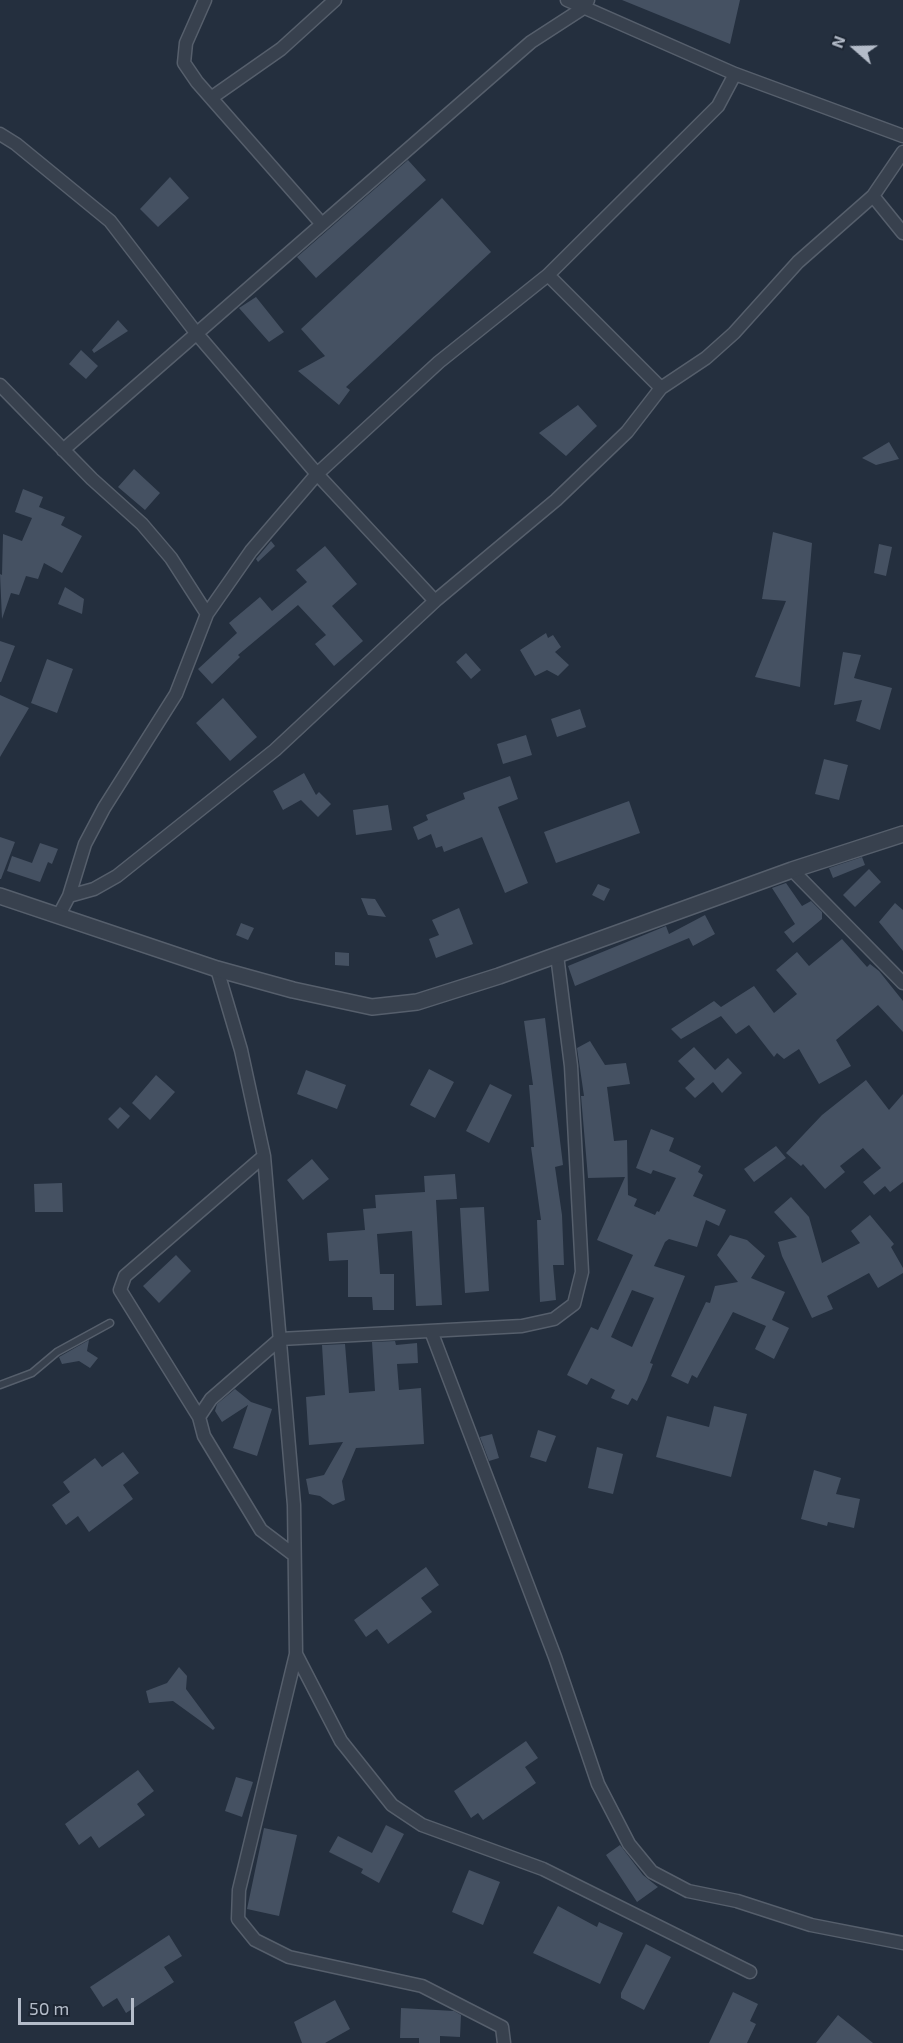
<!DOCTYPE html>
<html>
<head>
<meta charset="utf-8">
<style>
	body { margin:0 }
	#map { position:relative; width:903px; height:2043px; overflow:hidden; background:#242f3e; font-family:"Exo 2",sans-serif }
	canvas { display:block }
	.north { position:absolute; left:825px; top:18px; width:60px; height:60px; -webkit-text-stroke:4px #1d2633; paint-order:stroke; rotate:290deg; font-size:16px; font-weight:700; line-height:24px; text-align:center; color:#b4bcc9 }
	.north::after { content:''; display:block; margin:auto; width:21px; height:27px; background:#b4bcc9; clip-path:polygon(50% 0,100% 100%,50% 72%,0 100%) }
	.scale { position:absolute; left:18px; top:1998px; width:116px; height:27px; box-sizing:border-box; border:3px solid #b4bcc9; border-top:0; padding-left:8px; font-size:18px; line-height:21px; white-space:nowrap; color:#b4bcc9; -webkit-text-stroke:4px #1d2633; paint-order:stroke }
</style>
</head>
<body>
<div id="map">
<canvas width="903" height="2043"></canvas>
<div class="north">N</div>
<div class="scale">50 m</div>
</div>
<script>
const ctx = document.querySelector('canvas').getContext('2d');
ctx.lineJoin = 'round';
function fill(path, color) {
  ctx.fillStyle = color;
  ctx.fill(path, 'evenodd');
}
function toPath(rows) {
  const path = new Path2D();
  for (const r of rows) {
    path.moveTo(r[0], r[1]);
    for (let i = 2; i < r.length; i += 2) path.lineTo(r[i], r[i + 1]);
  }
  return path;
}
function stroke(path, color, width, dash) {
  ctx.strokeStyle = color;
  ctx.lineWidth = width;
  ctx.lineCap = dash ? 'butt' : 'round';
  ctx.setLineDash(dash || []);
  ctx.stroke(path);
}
const building = toPath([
	[622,0,740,0,730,44],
	[408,160,426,180,316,278,297,257],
	[170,177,189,198,158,227,140,209],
	[442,198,491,252,346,387,350,390,339,405,298,371,325,356,301,329],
	[256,297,284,332,269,342,239,308],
	[118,320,128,331,94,353,92,350],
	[81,350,98,366,86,379,69,364],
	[578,405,597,426,566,456,539,433],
	[889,442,899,459,876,465,862,458],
	[134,469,160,493,145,510,118,487],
	[23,489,43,497,39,507,65,517,61,525,82,536,62,573,44,563,38,579,26,576,19,595,11,593,2,619,0,574,2,575,3,534,22,541,32,518,15,512],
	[773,532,812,543,800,687,755,677,786,601,762,599],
	[271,541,275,546,258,562,256,559],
	[879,544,892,547,886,576,874,573],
	[325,546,357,584,332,606,363,641,334,666,315,644,326,635,298,605,238,655,240,657,212,684,198,669,237,633,229,623,260,597,272,611,307,582,296,570],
	[65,587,84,599,82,614,58,604],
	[546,633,548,638,553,635,561,647,555,652,569,665,558,676,547,670,535,676,520,650],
	[0,641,15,646,1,682,0,682],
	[843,652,861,655,854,678,892,688,880,730,856,721,862,700,834,705],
	[466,653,481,670,471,679,456,662],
	[47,659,73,669,57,713,31,703],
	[0,695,29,708,0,757],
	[223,698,257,737,230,761,196,723],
	[580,709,586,727,557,737,551,719],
	[526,735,532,755,503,764,497,744],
	[824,759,848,765,839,800,815,794],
	[304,773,316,795,319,792,331,804,318,817,301,800,283,810,273,791],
	[510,776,518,799,498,807,528,883,505,893,482,837,444,852,442,846,436,848,431,834,418,840,413,827,428,820,426,815,465,799,463,793],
	[629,801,640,833,556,863,544,832],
	[388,805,392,830,356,835,353,810],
	[0,837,15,842,1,879,0,879],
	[40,843,58,849,52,864,48,862,40,882,7,871,12,856,32,863],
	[862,857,865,865,833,878,829,868],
	[869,869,881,882,855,907,843,895],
	[786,883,802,906,811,901,822,912,822,919,793,943,784,932,795,924,772,888],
	[598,884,610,889,604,901,592,895],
	[361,898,375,899,386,917,368,915],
	[895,903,903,910,903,951,879,922],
	[459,908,473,944,436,958,429,939,439,935,432,920],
	[705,915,715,934,693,946,689,938,575,986,568,966,666,926,669,934],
	[241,923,254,928,248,940,236,935],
	[842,939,867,967,870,964,879,971,903,1001,903,1032,878,1005,836,1040,851,1066,819,1084,799,1049,784,1059,777,1053,774,1057,749,1025,736,1034,721,1016,681,1039,671,1029,714,1001,721,1007,754,986,774,1013,797,994,776,970,797,952,809,966],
	[335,952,349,953,349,966,335,965],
	[545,1018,563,1165,555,1167,562,1215,564,1265,553,1265,556,1300,540,1302,537,1220,541,1220,531,1147,534,1147,529,1085,533,1085,524,1021],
	[590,1041,605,1065,626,1063,630,1084,607,1087,614,1141,627,1140,628,1195,637,1199,634,1206,655,1215,657,1211,659,1212,676,1178,653,1170,651,1174,636,1168,651,1129,674,1138,669,1151,701,1166,698,1172,703,1175,693,1196,726,1210,719,1226,706,1220,697,1247,669,1239,665,1242,654,1266,685,1276,650,1363,653,1364,647,1380,637,1401,632,1398,628,1405,611,1398,615,1390,591,1378,587,1385,567,1375,591,1327,598,1330,633,1255,597,1240,625,1177,588,1178,581,1096,584,1096,577,1048],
	[632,1290,654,1298,632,1347,611,1337],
	[694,1047,715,1070,728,1058,742,1073,722,1093,713,1082,695,1098,685,1088,695,1079,678,1061],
	[429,1069,454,1082,435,1118,410,1105],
	[306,1070,346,1085,337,1109,297,1094],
	[156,1075,175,1092,150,1120,132,1103],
	[866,1080,889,1110,903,1094,903,1182,890,1192,885,1186,874,1195,863,1182,881,1168,863,1148,840,1166,845,1172,825,1189,803,1164,801,1166,786,1153,822,1115],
	[490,1084,512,1095,489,1143,466,1131],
	[120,1107,130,1116,118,1129,108,1119],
	[776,1146,786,1158,754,1182,744,1169],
	[312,1159,329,1179,303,1200,287,1180],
	[455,1174,457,1199,436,1200,442,1305,416,1306,412,1231,377,1234,380,1274,394,1274,394,1310,373,1310,372,1297,348,1297,348,1260,329,1261,327,1233,365,1230,363,1209,376,1208,375,1195,425,1192,424,1176],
	[62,1183,63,1212,35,1212,34,1184],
	[791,1197,809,1217,822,1263,860,1243,851,1231,870,1215,894,1244,891,1247,903,1268,903,1273,878,1288,869,1273,827,1296,833,1309,812,1318,782,1256,778,1242,797,1237,774,1212],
	[484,1207,489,1291,465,1293,460,1208],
	[730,1235,747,1240,765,1256,751,1278,785,1292,772,1320,789,1328,774,1359,755,1349,766,1326,733,1312,697,1378,692,1375,688,1384,671,1376,706,1302,710,1303,715,1286,738,1282,717,1255],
	[176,1255,191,1271,159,1303,143,1286],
	[89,1340,87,1351,98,1358,90,1368,79,1361,62,1364,59,1357],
	[395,1341,396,1345,417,1343,418,1363,397,1364,399,1390,421,1388,424,1444,356,1448,342,1481,345,1500,333,1505,320,1496,309,1494,306,1479,324,1475,343,1442,309,1445,306,1397,325,1395,322,1345,345,1344,349,1393,375,1391,372,1342],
	[235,1389,251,1402,272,1409,257,1456,233,1448,248,1405,222,1422,215,1411,217,1404],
	[714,1406,747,1414,731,1477,656,1457,667,1416,709,1427],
	[538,1430,556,1436,546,1462,530,1457],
	[492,1434,499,1458,489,1461,480,1437],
	[597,1447,623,1454,613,1494,588,1488],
	[123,1452,139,1473,123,1485,133,1499,89,1532,78,1516,66,1525,52,1505,70,1492,63,1482,95,1458,102,1467],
	[814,1470,841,1478,836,1494,860,1499,854,1528,828,1522,827,1526,801,1519],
	[426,1567,439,1585,421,1598,432,1612,388,1644,377,1629,366,1637,354,1620],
	[179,1667,187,1676,186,1689,215,1728,213,1730,173,1701,149,1703,146,1691,167,1683],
	[526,1741,538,1758,525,1767,536,1783,483,1820,478,1813,471,1818,454,1791],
	[138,1770,154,1791,137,1804,145,1815,99,1848,91,1836,79,1845,65,1824],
	[236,1777,253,1782,242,1817,225,1811],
	[386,1825,404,1834,379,1883,361,1873,363,1869,329,1852,338,1836,372,1853],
	[264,1828,297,1835,279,1916,247,1909],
	[620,1845,643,1875,658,1887,637,1902,606,1855],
	[469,1870,500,1882,483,1925,452,1912],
	[558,1906,597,1927,599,1922,623,1933,600,1984,533,1953],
	[169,1935,182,1956,164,1967,174,1982,126,2013,117,1998,103,2007,90,1987],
	[646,1944,671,1957,644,2010,621,1998,621,1993],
	[733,1992,758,2004,750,2021,756,2024,747,2043,709,2043],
	[335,2000,350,2029,325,2043,302,2043,294,2022],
	[401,2008,454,2011,461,2015,460,2037,440,2036,440,2043,419,2043,419,2038,400,2038],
	[838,2015,873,2043,816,2043]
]);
const service = toPath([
	[0,1385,32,1373,57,1352,110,1323]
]);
const minor = toPath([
	[205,0,186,43,184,63,197,82,321,223],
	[567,0,735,74,903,136],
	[211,98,281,49,335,0],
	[0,134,16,144,110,221,197,334,317,474,435,601],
	[873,196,903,233],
	[548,275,661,388],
	[0,385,92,479,142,524,171,558,207,614],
	[63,450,531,42,585,7,588,0],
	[792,870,903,983],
	[69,896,94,889,117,876,275,750,435,601,556,500,627,432,661,388,706,358,734,333,798,262,873,196,903,152],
	[59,915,69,896,85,844,104,808,176,694,207,614,251,551,317,474,439,362,548,275,718,106,735,74],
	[217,969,241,1050,264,1156,294,1505,296,1654,341,1741,392,1805,422,1825,543,1869,750,1972],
	[431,1331,555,1657,598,1784,629,1844,652,1872,688,1891,737,1901,811,1925,903,1943],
	[199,1417,120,1290,125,1276,264,1156],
	[294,1555,261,1530,204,1436,199,1417,211,1399,280,1339,522,1326,554,1319,574,1304,582,1272,571,1066,557,955],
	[296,1654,239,1890,238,1919,255,1940,289,1957,422,1986,502,2027,504,2043]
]);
const tertiary = toPath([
	[0,896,217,969,293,990,372,1007,417,1002,499,976,792,870,903,834]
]);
fill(building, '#455162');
stroke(service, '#565f6c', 9);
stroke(minor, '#565f6c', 15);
stroke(tertiary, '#565f6c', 18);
stroke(service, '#38414e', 6);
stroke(minor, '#38414e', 12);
stroke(tertiary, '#38414e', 15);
</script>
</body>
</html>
